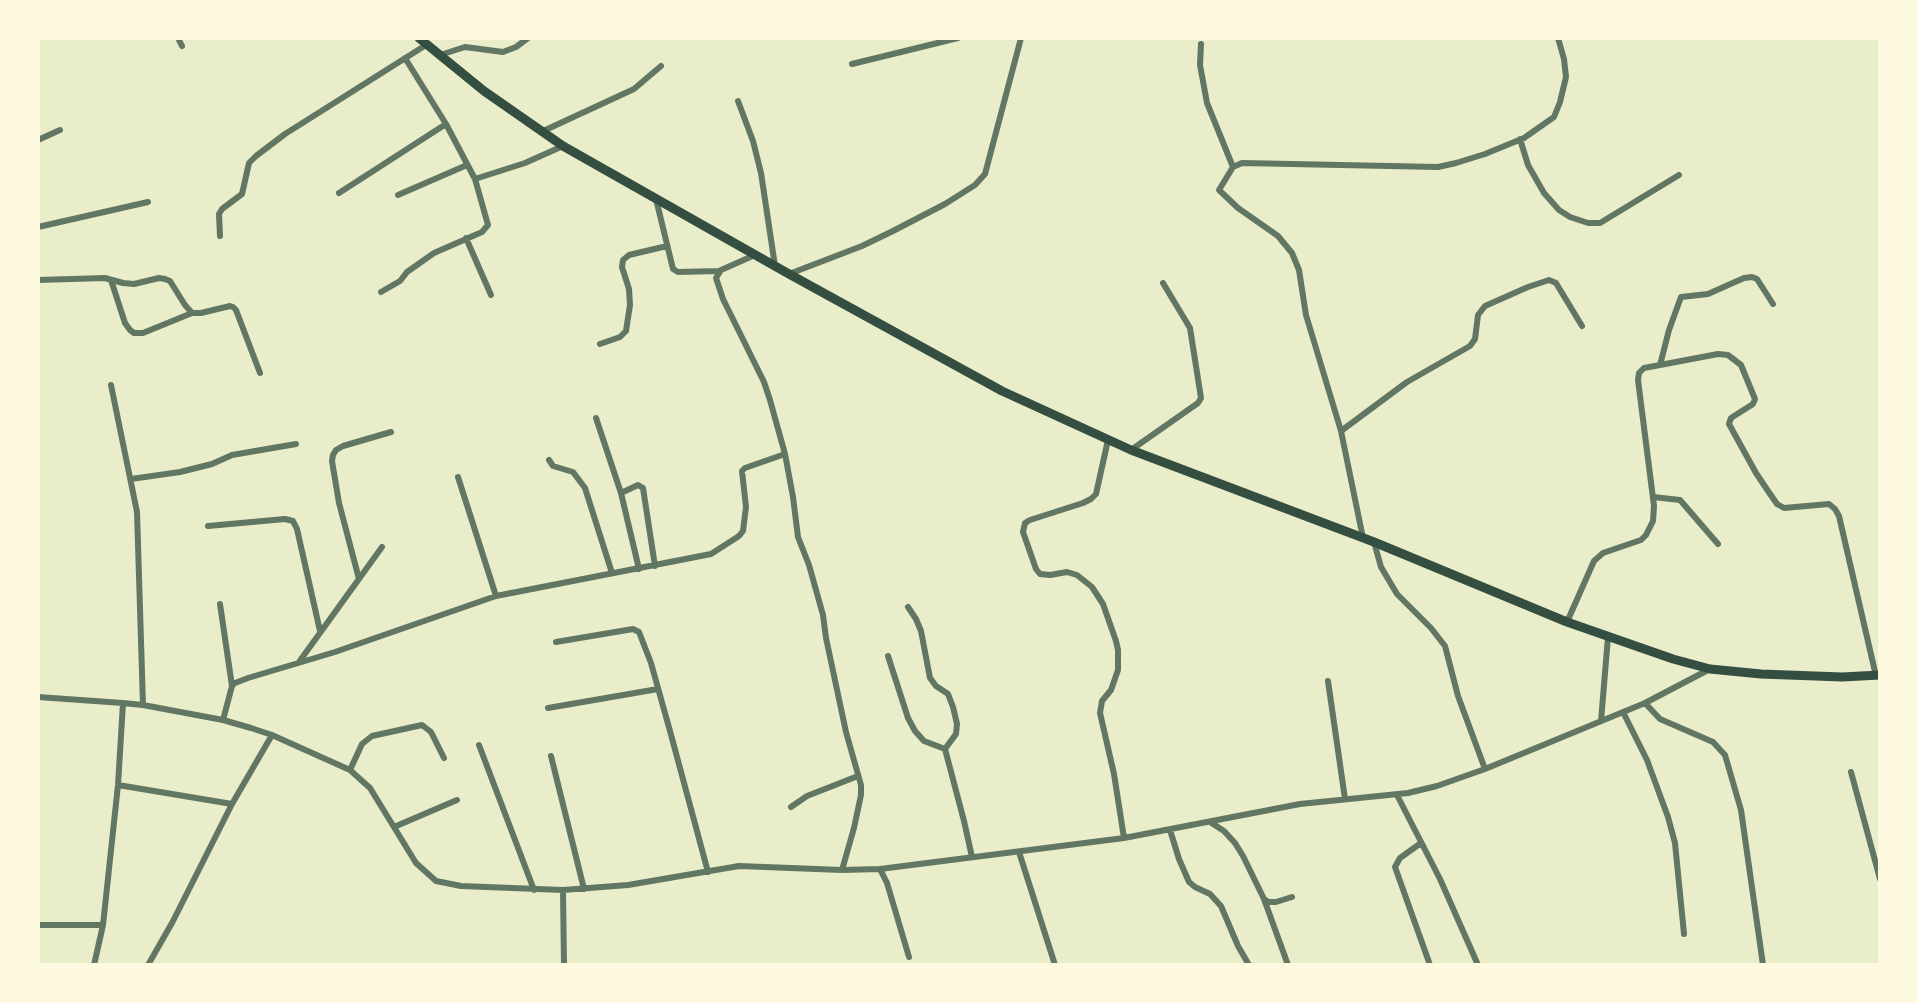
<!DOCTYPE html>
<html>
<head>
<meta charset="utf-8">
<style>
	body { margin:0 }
	#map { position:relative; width:1918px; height:1003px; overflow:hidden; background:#e9edc9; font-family:Mulish,sans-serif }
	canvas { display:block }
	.frame { position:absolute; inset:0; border:40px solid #fefae0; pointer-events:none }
</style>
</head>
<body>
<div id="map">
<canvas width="1918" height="1003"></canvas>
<div class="frame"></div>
</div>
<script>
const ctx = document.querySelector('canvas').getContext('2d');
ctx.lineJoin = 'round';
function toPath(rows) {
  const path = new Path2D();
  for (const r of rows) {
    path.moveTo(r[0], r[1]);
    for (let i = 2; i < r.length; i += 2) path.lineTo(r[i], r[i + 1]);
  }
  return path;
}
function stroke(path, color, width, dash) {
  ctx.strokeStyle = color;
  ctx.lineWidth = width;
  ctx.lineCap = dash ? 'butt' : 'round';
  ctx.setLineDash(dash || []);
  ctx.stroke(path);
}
const minor = toPath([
	[178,38,182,46],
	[1201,44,1200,65,1207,103,1233,167],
	[440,55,465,47,503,52,516,47,528,38],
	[852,64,958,38],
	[738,101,753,141,761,173,775,266],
	[541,132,634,89,661,66],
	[1520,139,1528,165,1544,193,1559,210,1570,217,1588,223,1600,223,1679,175],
	[38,140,60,130],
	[475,179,525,163,563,146],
	[339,193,446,124],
	[398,195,467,165],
	[656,199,673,269,678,272,719,271],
	[38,227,148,202],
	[220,236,219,214,222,209,242,194,249,163,256,156,285,134,426,45],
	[466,238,491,295],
	[755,255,721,270,716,278,723,299,764,382,770,400,785,454,793,497,798,537,809,565,823,615,826,638,846,732,861,785,861,795,854,828,842,870],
	[789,274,862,246,893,231,945,204,975,185,985,174,1021,38],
	[38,280,105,278,123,283,134,284,159,278,165,279,170,281,185,305,192,313,201,313,230,306,233,307,236,310,260,373],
	[111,280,125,323,130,330,134,333,143,333,192,313],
	[381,292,400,281,407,272,434,253,482,232,488,225,475,179,446,124,405,58],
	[600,344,620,337,626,331,630,305,629,289,622,267,623,260,629,255,667,246],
	[1660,365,1669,330,1681,297,1708,294,1744,278,1752,277,1757,279,1773,304],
	[111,385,137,512,143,705],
	[596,418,621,493],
	[1341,431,1407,382,1470,346,1475,339,1478,315,1485,306,1528,287,1549,280,1556,283,1582,326],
	[1108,440,1096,494,1091,499,1083,503,1030,520,1025,523,1023,532,1036,569,1040,574,1050,575,1067,572,1077,575,1092,587,1103,604,1116,641,1118,650,1118,670,1111,690,1102,701,1100,713,1114,774,1124,838],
	[1131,450,1198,403,1201,398,1190,328,1163,283],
	[549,460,553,466,573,472,585,488,612,573],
	[458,477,496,596],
	[131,479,180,472,212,464,232,455,296,444],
	[1653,497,1680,500,1718,544],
	[208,526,285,519,293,521,297,529,320,631],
	[1363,538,1341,431,1306,315,1299,270,1292,253,1278,236,1238,208,1219,190,1233,167,1242,163,1438,167,1456,163,1485,154,1524,138,1554,117,1560,102,1566,77,1564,59,1558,38],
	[1374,542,1381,567,1397,594,1431,628,1445,646,1458,696,1485,769],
	[639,569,621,493,638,485,643,488,655,566],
	[359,579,339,503,332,461,333,455,336,450,343,446,391,432],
	[220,604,232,686],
	[908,607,916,619,921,631,930,678,936,686,948,694,953,707,957,724,956,734,945,749],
	[1567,622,1594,561,1603,553,1641,540,1646,535,1653,521,1654,506,1638,380,1639,373,1644,368,1660,365,1718,354,1728,355,1741,365,1755,399,1753,404,1731,418,1729,424,1756,473,1768,491,1777,504,1784,508,1829,504,1835,509,1839,516,1876,676],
	[556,642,633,629,639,632,651,663,670,731,708,872],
	[888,656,908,718,915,731,924,741,945,749],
	[299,662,382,547],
	[1328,681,1345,799],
	[38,697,123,703],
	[1645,703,1660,719,1713,742,1725,755,1741,810,1763,965],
	[548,708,658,689],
	[1623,712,1647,760,1668,817,1675,843,1684,934],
	[223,720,232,686,235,683,248,678,335,652,496,596,711,554,739,536,743,531,746,507,742,471,745,468,785,454],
	[1601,721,1608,637],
	[479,745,534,890],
	[945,749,964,821,972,857],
	[551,756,584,889],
	[350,770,362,744,372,736,422,725,431,732,444,758],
	[1851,772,1880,879],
	[118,785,232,804,272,735],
	[1397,795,1440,879,1478,965],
	[791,807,807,796,858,776],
	[1210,822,1224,831,1235,843,1243,856,1264,899,1268,902,1276,902,1292,897],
	[394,827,457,800],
	[1170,830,1179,859,1189,882,1195,887,1210,894,1221,906,1238,946,1249,965],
	[1421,843,1400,858,1395,867,1430,965],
	[1019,852,1055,965],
	[880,869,887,883,909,957],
	[563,890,564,965],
	[1264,899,1288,965],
	[38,925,103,925],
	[94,965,103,925,118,785,123,703,143,705,223,720,251,728,272,735,350,770,370,788,416,863,436,881,461,886,563,890,628,885,739,866,842,870,880,869,1124,838,1300,804,1408,793,1437,786,1485,769,1645,703,1710,669],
	[148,965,172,923,232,804]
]);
const secondary = toPath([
	[419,38,484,91,563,146,789,274,1002,391,1131,450,1374,542,1567,622,1673,659,1710,669,1761,674,1842,677,1880,675]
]);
stroke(minor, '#617663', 6);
stroke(secondary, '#344e41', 9);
</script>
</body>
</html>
